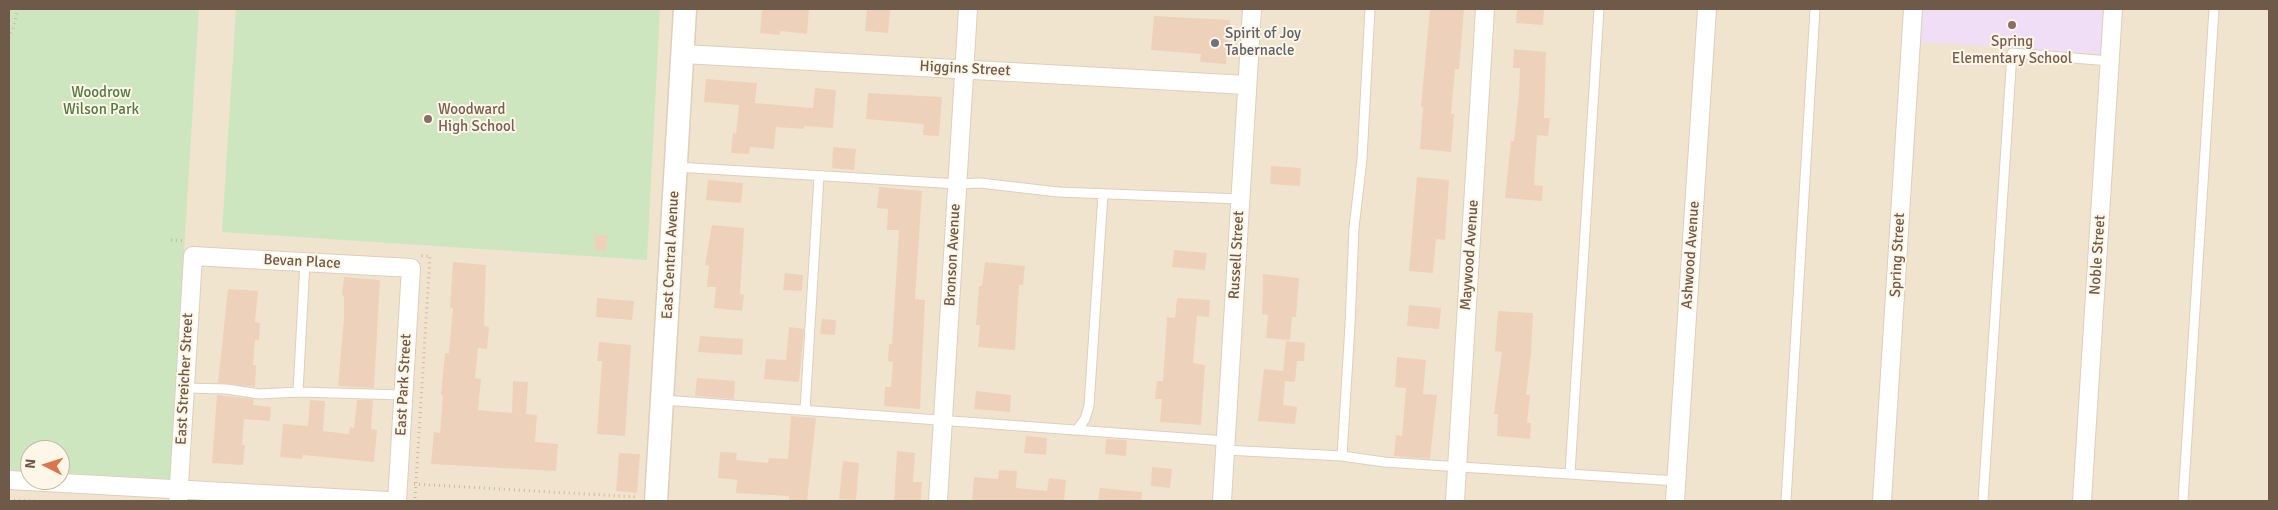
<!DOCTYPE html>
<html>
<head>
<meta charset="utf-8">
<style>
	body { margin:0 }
	#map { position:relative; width:2278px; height:510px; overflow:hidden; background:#faf2e0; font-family:Signika,sans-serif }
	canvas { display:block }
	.frame { position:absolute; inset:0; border:10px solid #6f5949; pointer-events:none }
	.north { position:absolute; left:20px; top:440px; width:50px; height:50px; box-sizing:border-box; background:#fef6e6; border:1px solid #c5b7a7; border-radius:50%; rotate:275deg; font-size:14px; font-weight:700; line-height:20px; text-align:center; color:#6f5949 }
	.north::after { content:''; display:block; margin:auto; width:18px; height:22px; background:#de744c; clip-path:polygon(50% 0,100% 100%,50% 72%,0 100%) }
</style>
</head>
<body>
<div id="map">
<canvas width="2278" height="510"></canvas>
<div class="frame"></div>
<div class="north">N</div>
</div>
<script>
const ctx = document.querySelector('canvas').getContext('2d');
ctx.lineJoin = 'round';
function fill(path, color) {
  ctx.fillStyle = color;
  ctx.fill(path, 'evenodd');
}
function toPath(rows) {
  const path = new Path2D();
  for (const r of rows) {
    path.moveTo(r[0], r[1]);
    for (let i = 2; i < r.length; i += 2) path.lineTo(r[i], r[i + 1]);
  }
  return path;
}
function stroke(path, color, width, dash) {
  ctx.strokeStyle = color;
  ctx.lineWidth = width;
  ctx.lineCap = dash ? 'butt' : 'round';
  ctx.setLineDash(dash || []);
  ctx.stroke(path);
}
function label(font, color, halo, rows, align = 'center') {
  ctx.font = font + ' Signika,sans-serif';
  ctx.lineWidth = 4;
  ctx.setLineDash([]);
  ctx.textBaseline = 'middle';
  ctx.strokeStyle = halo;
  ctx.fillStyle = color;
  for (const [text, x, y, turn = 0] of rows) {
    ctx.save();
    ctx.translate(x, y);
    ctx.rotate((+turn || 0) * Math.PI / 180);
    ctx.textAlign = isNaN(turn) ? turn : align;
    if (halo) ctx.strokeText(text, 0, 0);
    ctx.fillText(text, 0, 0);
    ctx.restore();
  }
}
const residential = toPath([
	[9,9,2269,9,2269,501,9,501],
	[30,450,60,450,60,480,30,480]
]);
const education = toPath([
	[1923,9,2104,9,2101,54,1920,42]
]);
const green = toPath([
	[9,9,199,9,170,479,60,473,60,450,30,450,30,472,9,471],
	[236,9,660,9,647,260,222,232]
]);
const building = toPath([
	[762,9,809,9,807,34,780,31,780,35,760,33],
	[867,9,890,9,888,33,865,31],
	[1430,9,1464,9,1459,69,1455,69,1451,114,1454,114,1451,152,1420,149,1423,107,1421,106],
	[1517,9,1544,9,1543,25,1516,23],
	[1154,16,1230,20,1226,64,1200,62,1201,54,1151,50],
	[1514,49,1546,52,1544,118,1550,118,1548,136,1537,135,1534,185,1543,186,1542,201,1505,198,1511,141,1514,141,1519,93,1520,68,1513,68],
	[706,79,757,83,755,103,813,108,815,88,836,90,833,128,804,126,804,129,776,127,774,149,750,147,749,154,731,153,733,133,736,134,739,105,704,102],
	[868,93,942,97,939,136,923,135,924,124,866,119],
	[833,147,856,149,854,170,832,168],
	[1271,166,1301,168,1300,186,1270,184],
	[1417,177,1449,180,1445,240,1436,239,1433,273,1409,271],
	[708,180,743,183,741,203,706,200],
	[879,187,922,191,915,299,925,300,920,409,884,406,885,387,891,387,893,362,888,361,889,344,892,344,899,230,887,230,888,209,877,208],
	[712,225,744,228,740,294,744,295,742,311,714,308,716,287,707,287,709,266,705,265],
	[595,235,608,236,606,251,594,250],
	[1174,250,1207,253,1205,270,1172,267],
	[453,262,486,265,484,326,489,327,487,349,478,348,475,378,481,379,478,410,512,413,513,381,528,382,526,414,537,415,535,442,558,444,556,471,431,464,434,432,440,433,443,395,441,395,445,353,449,353,453,308,450,308],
	[985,262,1025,266,1023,285,1019,285,1015,350,978,347,980,325,976,325,979,286,982,286],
	[785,273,803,275,802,291,783,290],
	[1263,274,1299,278,1296,317,1292,317,1290,340,1266,338,1268,315,1262,314],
	[344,277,380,280,374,388,338,386,344,318,344,296,342,295],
	[228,289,258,291,255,322,260,323,259,340,255,340,253,365,256,365,255,387,218,383],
	[597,298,634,301,632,320,596,317],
	[1177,298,1210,300,1209,317,1197,316,1193,363,1205,365,1201,425,1160,422,1162,399,1155,399,1157,381,1163,381,1167,317,1175,318],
	[1409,305,1441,308,1439,329,1407,326],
	[1498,311,1533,313,1531,354,1526,395,1530,395,1527,423,1531,423,1530,439,1497,436,1498,414,1494,414,1502,352,1495,351],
	[822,319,836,320,835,335,820,334],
	[789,327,804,329,799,382,764,379,766,359,786,360],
	[700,336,743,339,742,355,698,352],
	[1286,341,1305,343,1304,361,1297,361,1295,382,1285,381,1283,405,1297,407,1295,424,1258,421,1264,369,1283,371],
	[599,342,631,345,625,436,597,434,602,361,597,361],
	[1397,357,1426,360,1423,394,1437,395,1430,459,1394,456,1396,435,1402,436,1406,388,1395,387],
	[697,378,735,381,734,399,695,396],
	[976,391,1011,395,1010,412,974,409],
	[217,395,254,399,253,405,271,407,270,421,244,419,242,445,245,445,243,465,212,463],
	[310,400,325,401,323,431,349,434,350,427,354,428,357,400,373,400,371,429,377,430,374,462,303,455,302,459,280,457,283,424,308,426],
	[791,416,816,418,807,501,789,501,789,496,736,493,737,480,718,478,720,452,737,453,736,460,768,463,769,458,788,459],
	[1026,436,1047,438,1046,455,1024,453],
	[1106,439,1127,440,1126,456,1105,454],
	[897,451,915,453,913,482,922,482,921,501,894,501],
	[619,453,640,454,637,493,616,491],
	[843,461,859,463,856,500,839,499],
	[1152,467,1172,469,1170,488,1151,486],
	[999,470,1017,471,1016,488,1047,491,1049,478,1066,480,1064,501,972,501,974,477,998,479],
	[1100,488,1142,492,1141,501,1098,501]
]);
const path = toPath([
	[9,38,13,29,18,9],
	[171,240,185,241],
	[414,484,637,497],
	[415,498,430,256,421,256],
	[9,500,37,501]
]);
const service = toPath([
	[676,167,958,184,980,183,1058,192,1240,199],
	[185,388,226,389,260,394,298,392,404,395],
	[298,392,305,262],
	[663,400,1226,441],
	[805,410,819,176],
	[1077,430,1085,419,1089,406,1103,194],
	[1225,450,1342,456,1384,462,1677,481],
	[1342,456,1350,325,1354,228,1362,159,1370,9],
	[1570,473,1599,9],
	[1786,501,1815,9],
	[1983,501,2012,53,2110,61],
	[2183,501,2214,9]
]);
const minor = toPath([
	[683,54,1247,85],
	[9,480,388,501],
	[178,501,193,256,411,268,397,501],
	[938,501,968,9],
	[1222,501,1252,9],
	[1455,501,1485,9],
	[1675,501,1707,9],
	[1882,501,1913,9],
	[2082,501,2113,9]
]);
const tertiary = toPath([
	[656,501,685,9]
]);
const markers = [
	[2012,25,5,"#8d6e63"],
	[1215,43,5,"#6b7280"],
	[428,119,5,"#8d6e63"]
];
const worshipNames = [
	["Spirit of Joy",1225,34],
	["Tabernacle",1225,51]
];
const educationNames = [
	["Spring",2012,42],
	["Elementary School",2012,59],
	["Woodward",438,110,"left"],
	["High School",438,127,"left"]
];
const streetNames = [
	["Higgins Street",965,69,3],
	["East Central Avenue",671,255,-87],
	["Bronson Avenue",953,255,-87],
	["Russell Street",1237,255,-87],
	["Maywood Avenue",1470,255,-86],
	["Ashwood Avenue",1691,255,-86],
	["Spring Street",1898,255,-87],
	["Noble Street",2098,255,-86],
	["Bevan Place",302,262,3],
	["East Streicher Street",185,379,-87],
	["East Park Street",404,385,-87]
];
const parkNames = [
	["Woodrow",101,93],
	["Wilson Park",101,110]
];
fill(residential, '#f1e4cf');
fill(education, '#efdef6');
fill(green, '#cee6c0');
fill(building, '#eed1ba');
stroke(service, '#decebd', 11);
stroke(minor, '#decebd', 20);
stroke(tertiary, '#decebd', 25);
stroke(path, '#d2b59e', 3, [1, 4]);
stroke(service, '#fff', 9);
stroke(minor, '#fff', 18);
stroke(tertiary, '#fff', 22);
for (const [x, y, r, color] of markers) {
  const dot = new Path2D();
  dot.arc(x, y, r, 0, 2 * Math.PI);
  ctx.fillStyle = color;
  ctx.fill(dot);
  stroke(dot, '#fef6e6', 2);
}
label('15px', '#5b616d', '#fef6e6', worshipNames, 'left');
label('15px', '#785e54', '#fef6e6', educationNames);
label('15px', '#6f5949', '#fef6e6', streetNames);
label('15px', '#527a45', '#fef6e6', parkNames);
</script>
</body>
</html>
